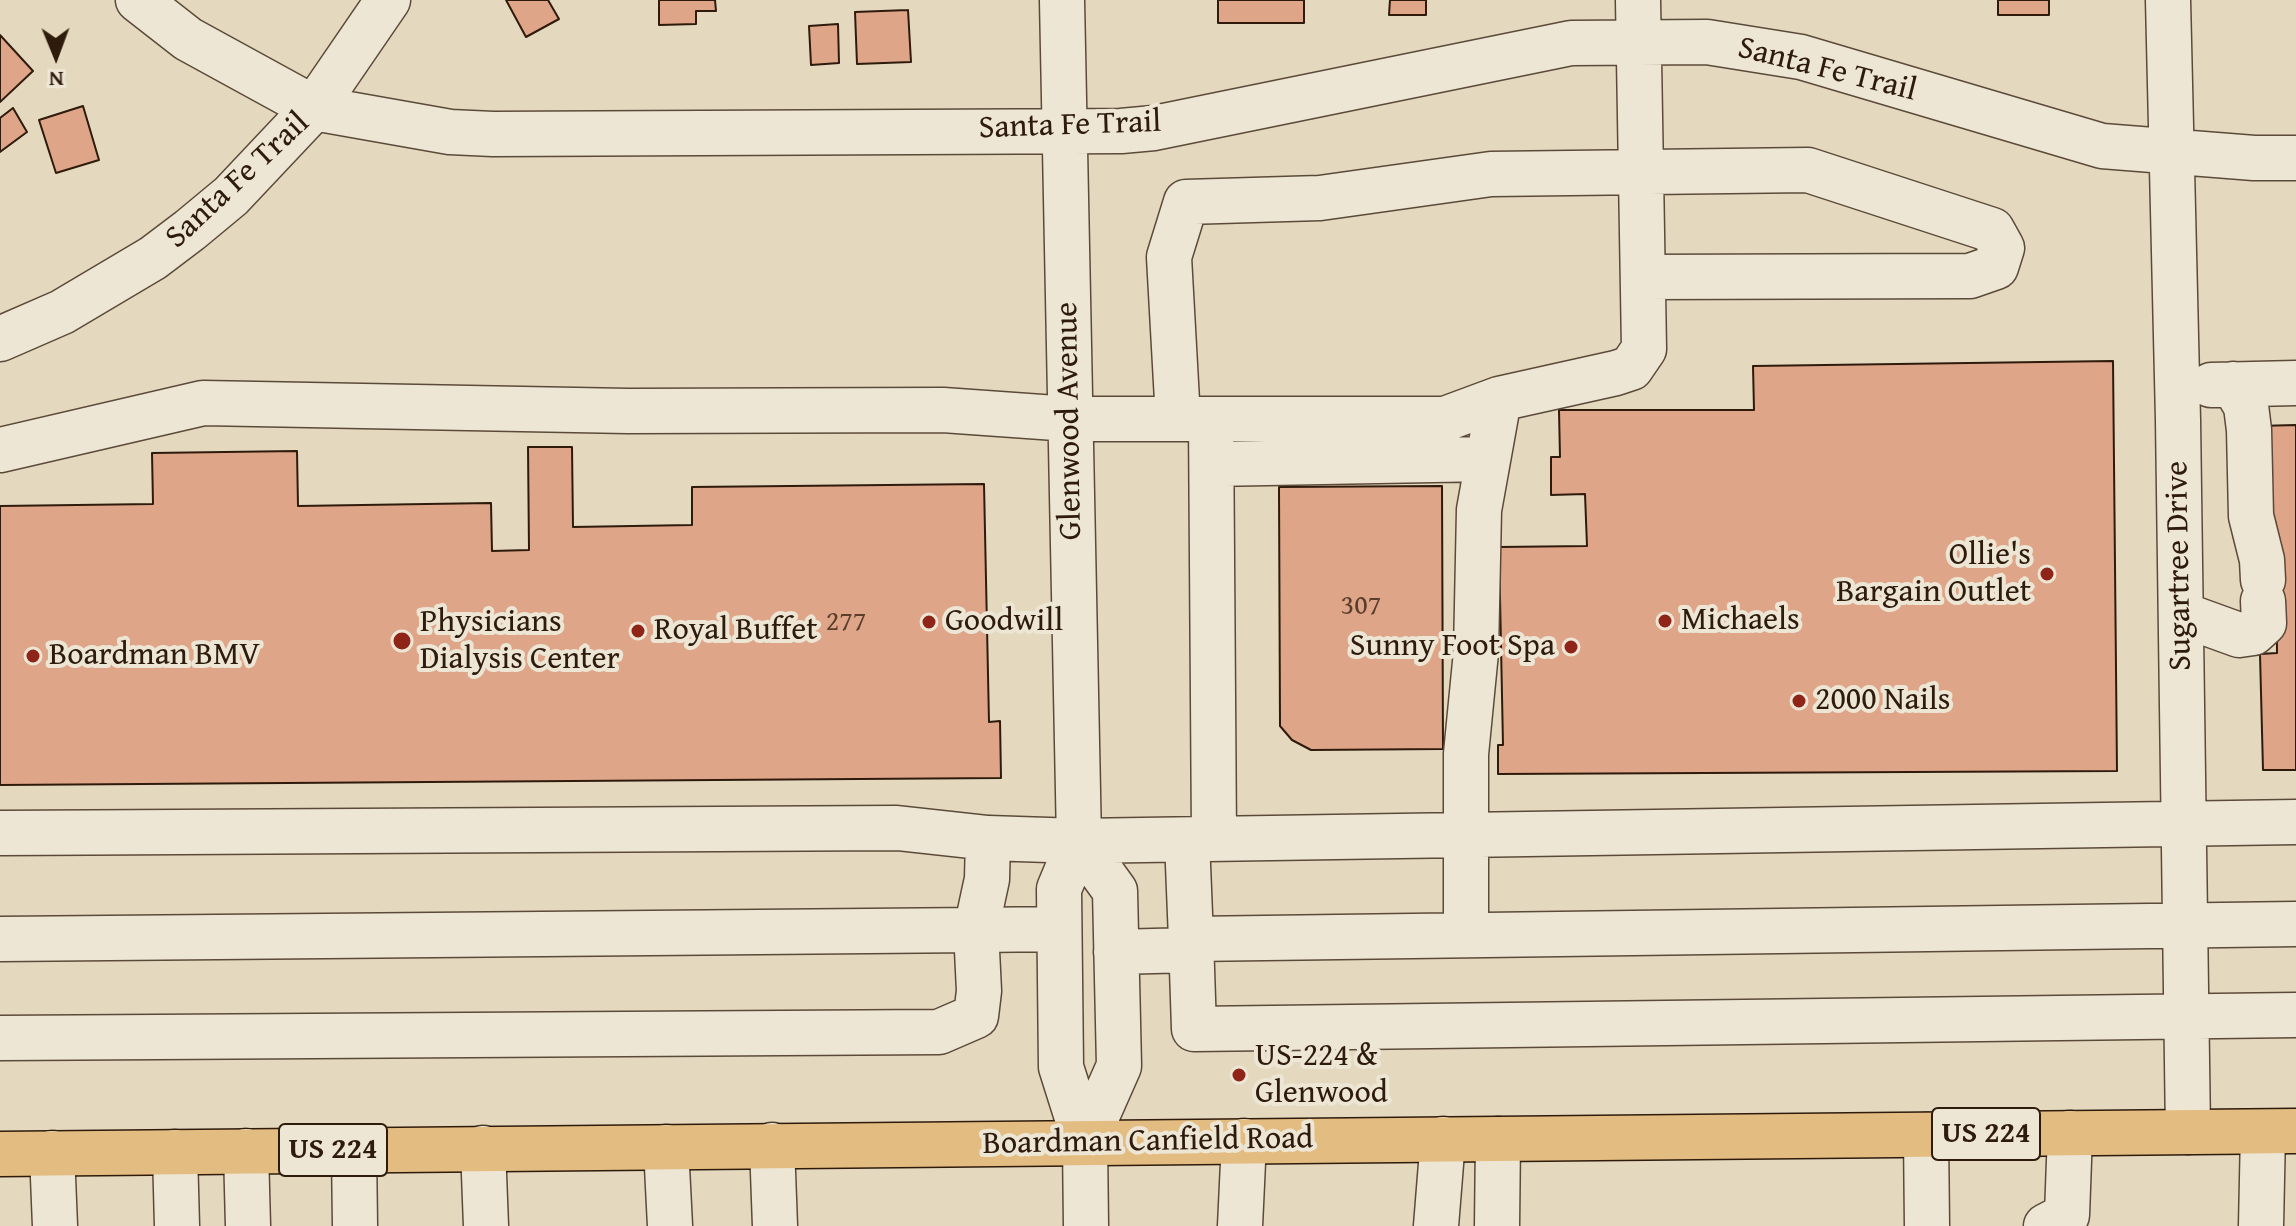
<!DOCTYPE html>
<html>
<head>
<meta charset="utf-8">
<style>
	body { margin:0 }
	#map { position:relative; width:2296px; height:1226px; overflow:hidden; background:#e4d8bf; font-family:"Gentium Book Plus",serif }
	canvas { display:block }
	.north { position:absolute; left:16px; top:16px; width:80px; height:80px; -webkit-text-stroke:6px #ede6d5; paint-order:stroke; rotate:179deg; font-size:22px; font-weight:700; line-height:32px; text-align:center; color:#2e1b0c }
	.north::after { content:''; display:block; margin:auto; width:28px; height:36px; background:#2e1b0c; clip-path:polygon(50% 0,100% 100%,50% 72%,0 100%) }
</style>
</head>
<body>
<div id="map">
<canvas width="2296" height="1226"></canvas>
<div class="north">N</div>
</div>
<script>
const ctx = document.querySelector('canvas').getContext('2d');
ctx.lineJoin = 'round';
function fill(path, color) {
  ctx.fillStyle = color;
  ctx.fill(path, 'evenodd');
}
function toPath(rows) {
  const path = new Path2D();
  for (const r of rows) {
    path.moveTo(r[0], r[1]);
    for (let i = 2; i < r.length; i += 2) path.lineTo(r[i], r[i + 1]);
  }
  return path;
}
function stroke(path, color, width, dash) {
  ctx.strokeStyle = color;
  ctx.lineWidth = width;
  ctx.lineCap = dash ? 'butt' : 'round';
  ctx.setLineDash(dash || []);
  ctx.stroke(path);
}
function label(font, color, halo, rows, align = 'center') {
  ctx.font = font + ' "Gentium Book Plus",serif';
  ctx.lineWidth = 8;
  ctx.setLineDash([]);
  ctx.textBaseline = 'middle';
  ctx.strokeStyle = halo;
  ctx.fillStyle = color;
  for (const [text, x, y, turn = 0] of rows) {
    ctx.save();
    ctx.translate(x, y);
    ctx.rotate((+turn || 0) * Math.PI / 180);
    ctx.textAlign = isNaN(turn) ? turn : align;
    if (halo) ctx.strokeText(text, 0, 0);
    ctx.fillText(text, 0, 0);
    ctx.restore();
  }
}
const building = toPath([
	[506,0,548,0,559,19,526,37,506,0],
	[659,0,715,0,716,11,696,11,696,24,659,25,659,0],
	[1218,0,1304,0,1304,23,1218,23,1218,0],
	[1390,0,1426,0,1426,15,1389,15,1390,0],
	[1998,0,2049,0,2049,15,1998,15,1998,0],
	[908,10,911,62,857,64,855,12,908,10],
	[838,24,839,63,811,65,809,26,838,24],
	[0,35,33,71,0,102,0,35],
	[83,106,99,160,56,173,39,120,83,106],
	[13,108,27,132,0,152,0,118,13,108],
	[2113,361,2117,771,1498,774,1498,745,1503,745,1499,547,1587,546,1585,494,1551,495,1551,457,1560,457,1559,410,1754,410,1753,366,2113,361],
	[2296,425,2296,770,2263,770,2260,654,2277,653,2276,523,2261,523,2258,426,2296,425],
	[528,447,572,447,573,527,692,525,692,487,984,484,989,722,1000,721,1001,778,0,785,0,506,153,504,152,453,297,451,298,506,491,503,492,551,529,550,528,447],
	[1442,486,1443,749,1311,750,1292,740,1280,726,1279,487,1442,486]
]);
const minor = toPath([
	[138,0,188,39,314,108,388,0],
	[1062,0,1079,841,1059,889,1061,1067,1085,1143,1086,1226],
	[2168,0,2178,420,2188,1132],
	[0,339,62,312,153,258,190,230,231,196,314,108,450,132,493,134,1121,131,1154,128,1571,43,1707,42,1801,57,2102,146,2254,158,2296,158],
	[2233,384,2246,406,2249,430,2251,516,2262,560,2263,580],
	[2211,385,2296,383],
	[1178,419,1169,257,1186,202,1320,198,1491,174,1808,170,1992,230,2002,248,1996,267,1970,276,1643,277],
	[1211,419,1214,839],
	[0,450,203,403,628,411,943,410,1070,419,1445,419,1499,399,1616,373,1631,368,1644,349,1638,0],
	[1212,464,1488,459],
	[2181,614,2239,635,2253,633,2264,623,2263,601],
	[0,833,897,828,988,838,1079,841,2296,822],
	[1187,840,1191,939],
	[1079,841,1115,891,1119,1066,1085,1143],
	[2296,924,1191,939,1194,1029,2296,1015],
	[1466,935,1466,754,1476,652,1479,510,1499,399],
	[0,939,976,930,987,879,988,838],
	[1116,952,1191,950],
	[0,1038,939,1032,976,1016,979,991,976,930,1059,929],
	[1926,1135,1927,1226],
	[772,1145,775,1226],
	[666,1147,670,1226],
	[483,1148,486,1226],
	[354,1150,355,1226],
	[246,1151,248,1226],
	[175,1152,177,1226],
	[52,1153,55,1226],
	[1240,1226,1244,1141],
	[1436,1226,1443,1139],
	[1497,1226,1498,1139],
	[2046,1226,2067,1215,2070,1133],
	[2261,1226,2263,1132]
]);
const major = toPath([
	[0,1154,2296,1131]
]);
const markers = [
	[2047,574,8,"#8f2418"],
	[1665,621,8,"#8f2418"],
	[929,622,8,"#8f2418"],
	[638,631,8,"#8f2418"],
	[402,641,10,"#8f2418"],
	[1571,647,8,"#8f2418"],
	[33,656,8,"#8f2418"],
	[1799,701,8,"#8f2418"],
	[1239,1075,8,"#8f2418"]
];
const numberNames = [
	["307",1361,607],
	["277",846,623]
];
const shields = [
	[1986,1134,108],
	[333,1150,108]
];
const shieldNames = [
	["US 224",1986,1134],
	["US 224",333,1150]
];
const streetNames = [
	["Santa Fe Trail",1827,70,14],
	["Santa Fe Trail",1070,126,-2],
	["Santa Fe Trail",238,181,-43],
	["Glenwood Avenue",1070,421,-91],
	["Sugartree Drive",2180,566,-91],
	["Boardman Canfield Road",1148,1142,-1]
];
const poiNames = [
	["Ollie's",2031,556,"right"],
	["Bargain Outlet",2031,593,"right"],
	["Michaels",1681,621],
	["Goodwill",945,622],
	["Physicians",420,623],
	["Dialysis Center",420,660],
	["Royal Buffet",654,631],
	["Sunny Foot Spa",1555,647,"right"],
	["Boardman BMV",49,656],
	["2000 Nails",1815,701],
	["US-224 &",1255,1057],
	["Glenwood",1255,1094]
];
fill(building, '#dfa589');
stroke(building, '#2e1b0c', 2);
stroke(minor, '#5c4a39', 47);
stroke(major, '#2e1b0c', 47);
stroke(minor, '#ede6d5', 44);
stroke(major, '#e2bc80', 44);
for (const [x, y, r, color] of markers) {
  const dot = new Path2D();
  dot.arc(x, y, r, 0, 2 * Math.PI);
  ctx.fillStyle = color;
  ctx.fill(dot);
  stroke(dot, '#ede6d5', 3);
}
label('28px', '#5a3e2b', null, numberNames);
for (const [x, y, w] of shields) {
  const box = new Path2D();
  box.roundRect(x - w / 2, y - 26, w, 52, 6);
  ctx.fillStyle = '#ede6d5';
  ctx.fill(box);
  stroke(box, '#2e1b0c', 2);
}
label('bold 30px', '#2e1b0c', null, shieldNames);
label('32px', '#2e1b0c', '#ede6d5', streetNames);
label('32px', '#2e1b0c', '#ede6d5', poiNames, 'left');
</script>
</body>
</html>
